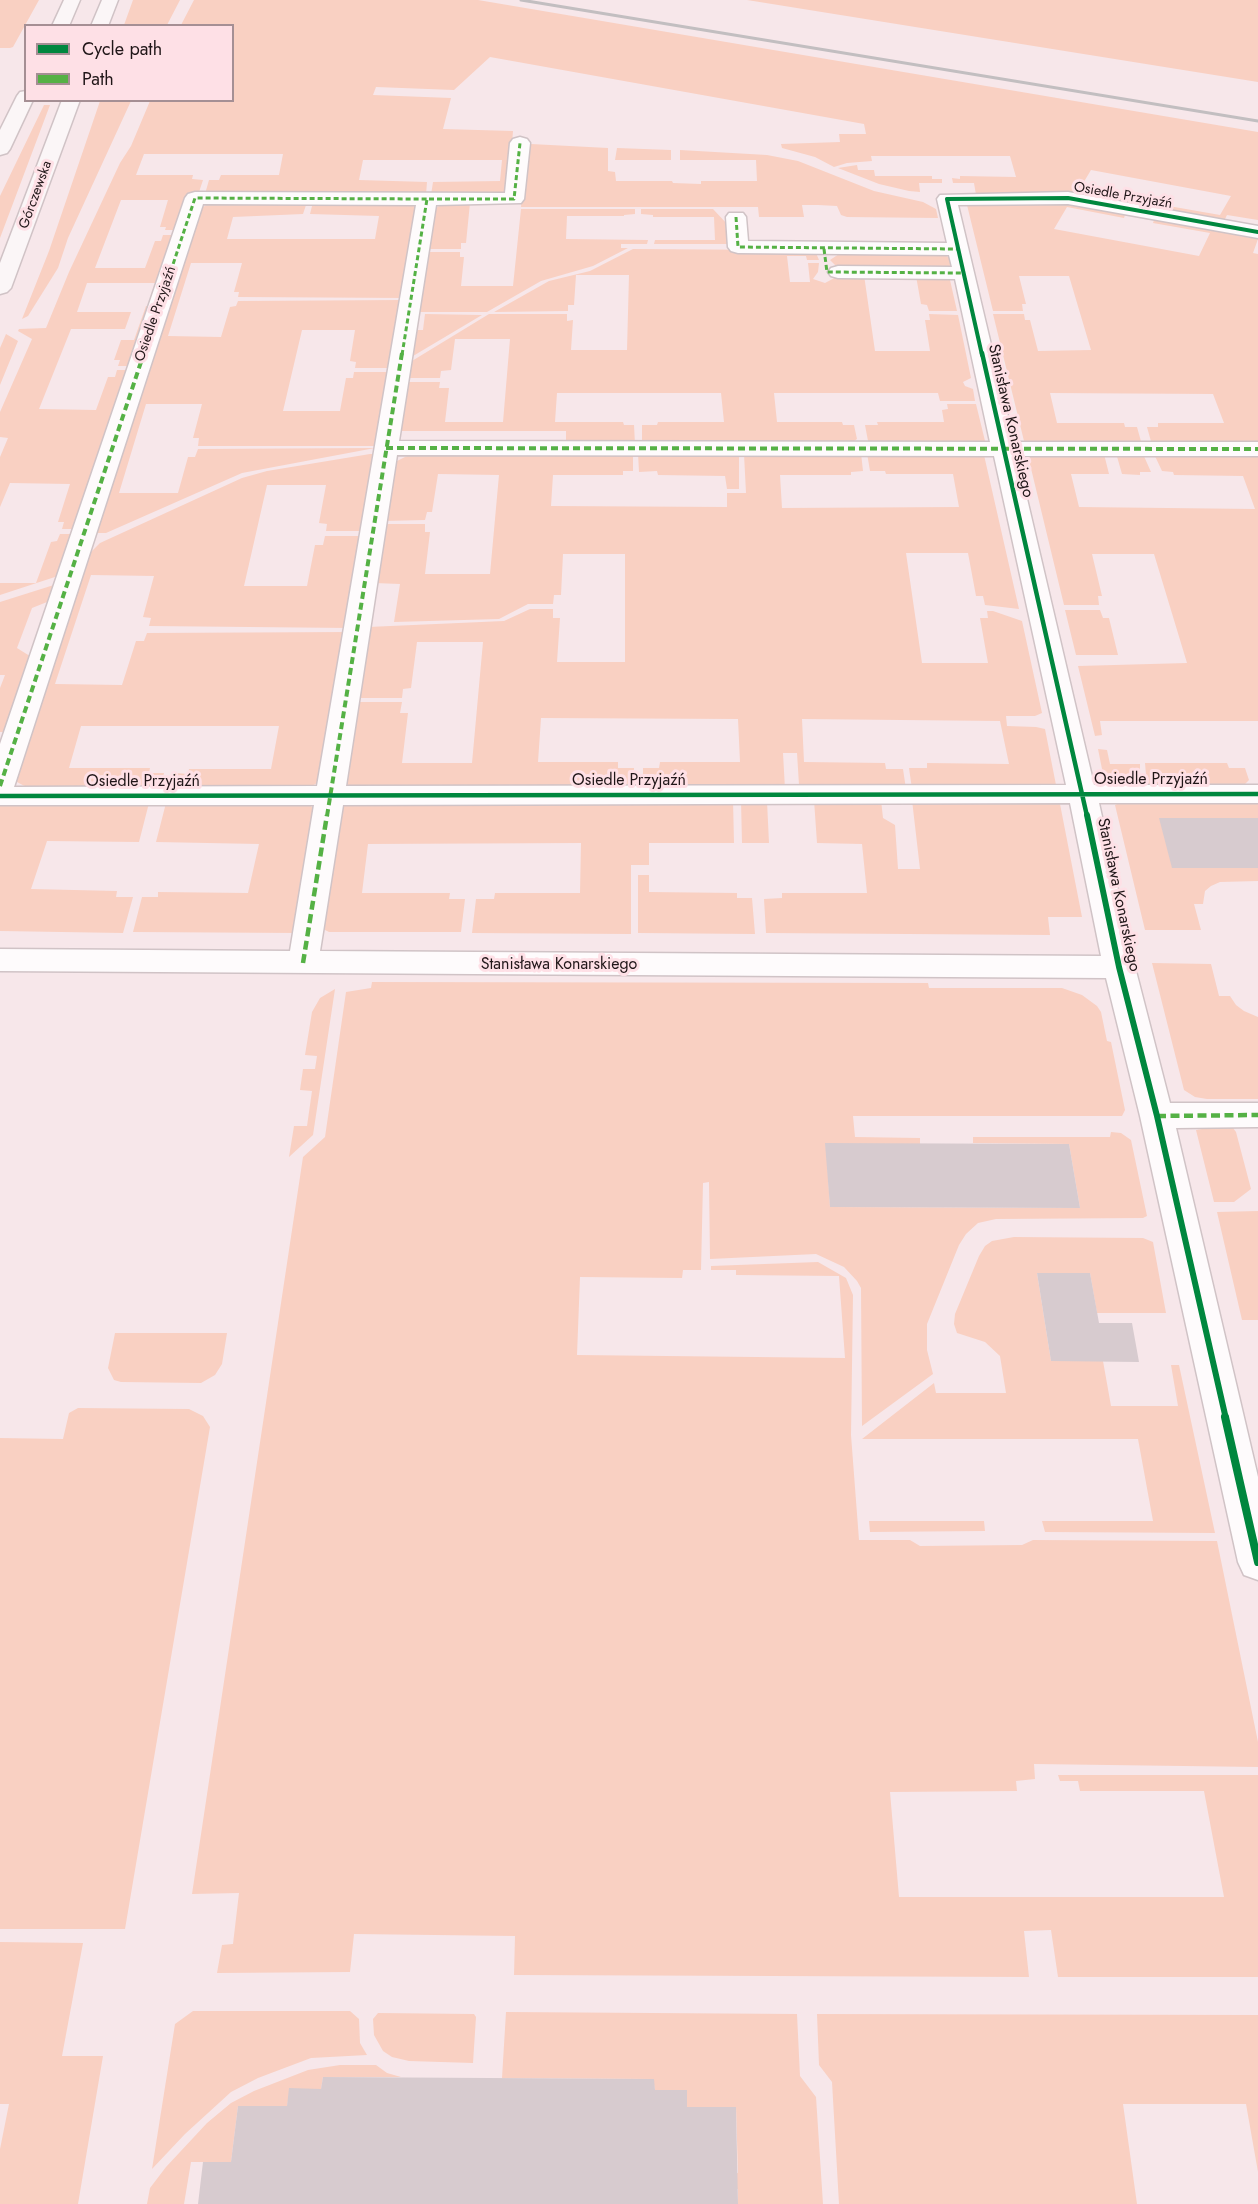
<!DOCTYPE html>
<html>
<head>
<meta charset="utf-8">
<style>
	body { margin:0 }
	#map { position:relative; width:1258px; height:2204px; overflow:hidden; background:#f7e7ea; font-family:Jost,sans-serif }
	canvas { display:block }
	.legend { position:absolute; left:24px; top:24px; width:210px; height:78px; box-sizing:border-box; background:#fee0e6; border:2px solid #a58f94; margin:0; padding:8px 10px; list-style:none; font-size:18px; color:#201618 }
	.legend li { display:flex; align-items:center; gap:12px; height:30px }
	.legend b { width:30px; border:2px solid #a58f94 }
</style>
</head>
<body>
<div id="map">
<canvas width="1258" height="2204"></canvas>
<ul class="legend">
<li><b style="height:8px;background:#00873e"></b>Cycle path</li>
<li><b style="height:8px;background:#55b145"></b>Path</li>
</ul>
</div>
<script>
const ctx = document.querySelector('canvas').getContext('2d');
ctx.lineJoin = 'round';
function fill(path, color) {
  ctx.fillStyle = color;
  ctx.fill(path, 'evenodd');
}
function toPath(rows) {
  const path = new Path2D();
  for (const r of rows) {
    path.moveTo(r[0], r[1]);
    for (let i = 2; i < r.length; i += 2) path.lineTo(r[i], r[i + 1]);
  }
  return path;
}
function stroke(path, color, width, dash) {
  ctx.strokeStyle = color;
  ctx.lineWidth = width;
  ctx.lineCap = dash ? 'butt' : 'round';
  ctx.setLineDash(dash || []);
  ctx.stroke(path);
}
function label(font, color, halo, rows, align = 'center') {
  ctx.font = font + ' Jost,sans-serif';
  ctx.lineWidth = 6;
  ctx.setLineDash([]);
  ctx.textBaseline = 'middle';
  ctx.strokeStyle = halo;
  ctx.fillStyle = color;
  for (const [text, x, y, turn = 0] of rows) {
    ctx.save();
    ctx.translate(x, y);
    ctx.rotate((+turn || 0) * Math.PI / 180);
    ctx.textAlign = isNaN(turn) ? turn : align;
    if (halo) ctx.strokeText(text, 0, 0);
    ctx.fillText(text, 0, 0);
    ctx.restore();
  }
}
const green = toPath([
	[0,0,39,0,13,47,10,48,0,48],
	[133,0,180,0,167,25,124,25],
	[194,0,478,0,1258,132,1258,220,1227,215,1223,223,1149,209,1151,205,1162,207,1163,205,1220,215,1231,196,1091,170,1079,190,1135,200,1134,202,1143,204,1140,208,976,195,974,183,953,183,952,178,960,179,960,176,1016,177,1010,156,871,156,872,161,847,163,834,167,815,157,782,148,781,144,840,142,839,134,866,134,864,124,490,57,454,90,376,87,373,95,451,98,443,129,513,131,508,191,504,193,431,195,433,182,500,181,502,160,363,160,359,180,427,182,426,195,205,194,209,180,219,180,221,175,279,175,283,154,144,154,136,175,193,175,192,179,203,180,198,195,177,230,165,230,166,227,160,227,168,200,121,200,95,268,145,268,155,241,161,241,163,235,175,235,160,283,87,283,77,312,131,312,125,329,71,329,39,409,96,410,108,377,115,377,117,370,130,370,76,529,62,529,64,522,58,522,70,484,10,483,0,507,0,457,8,438,0,437,0,412,32,339,18,331,19,329,46,328,69,272,120,163,131,146,150,101,232,100,232,26,181,25],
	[747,0,1258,0,1258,82],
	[100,101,131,101,68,238,58,268,28,316,22,319,49,251],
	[44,105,50,105,0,238,0,196],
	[531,144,608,148,608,171,615,172,616,181,672,181,673,183,701,184,701,181,757,181,756,160,680,160,680,150,767,155,798,161,874,191,923,202,936,209,938,218,847,217,841,215,837,206,818,205,802,205,804,217,759,217,758,207,521,207,526,149],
	[617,148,671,150,671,160,615,160],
	[857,165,858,170,874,170,875,176,932,176,932,179,942,179,942,183,919,183,920,192,909,191,879,184,838,168],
	[1058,201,1138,214,1136,217,1125,215,1124,218,1067,207,1054,229,1199,256,1210,233,1153,223,1154,220,1144,219,1146,215,1240,232,1239,236,1258,239,1253,253,1258,254,1258,445,1152,445,1147,427,1158,427,1158,423,1224,423,1213,394,1050,393,1057,423,1124,423,1125,427,1137,427,1142,445,1032,444,1024,441,993,314,1024,314,1025,320,1030,320,1038,351,1091,350,1069,276,1019,276,1026,304,1022,304,1023,311,993,311,967,205],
	[307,202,303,214,233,217,227,239,375,239,379,216,310,214,313,202,410,204,417,208,404,298,238,297,239,292,234,292,242,263,191,263,168,336,221,337,230,307,236,306,238,301,403,300,392,368,355,368,356,362,350,361,355,330,302,330,283,411,340,411,346,378,353,378,354,372,391,372,376,446,198,446,199,438,193,438,202,404,146,404,119,493,178,493,188,457,195,457,198,449,375,448,242,473,106,533,92,533,198,210,210,203],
	[470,203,466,243,461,243,461,249,425,249,436,208,442,204],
	[521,209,635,209,635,214,624,215,624,216,567,216,566,239,648,240,647,244,621,244,621,248,628,248,593,266,541,281,487,312,416,312,425,252,460,252,460,257,464,257,461,286,513,286],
	[641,209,713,209,729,226,730,244,654,244,655,240,715,240,714,217,653,217,653,215,641,214],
	[633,249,781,250,816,253,819,260,807,260,806,256,787,256,790,282,810,282,808,263,819,263,818,272,813,279,825,283,840,275,864,275,875,351,930,351,925,320,930,320,929,314,958,315,971,378,963,382,965,386,973,389,975,401,940,401,938,393,774,393,777,422,842,422,843,425,854,425,857,439,854,441,729,441,729,444,642,444,642,425,657,425,658,422,724,422,721,393,557,393,555,422,623,422,624,425,634,425,635,444,566,444,566,431,398,431,405,382,440,382,439,388,449,388,445,422,503,422,510,339,455,339,451,370,441,371,440,378,405,378,407,364,489,314,567,314,567,321,573,320,571,350,627,350,629,275,576,275,574,305,568,305,568,311,494,312,549,281,590,271],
	[839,254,940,254,949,257,952,263,949,267,838,268,830,260],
	[916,276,944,276,950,280,957,311,929,311,927,305,921,304],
	[146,306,152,306,132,366,118,366,120,360,114,360,121,340,134,340],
	[425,314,482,315,408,359,413,330,423,330],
	[6,334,18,341,0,385,0,348],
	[947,404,976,404,985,441,874,444,868,441,865,425,878,425,877,422,944,422,942,410,948,409],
	[413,453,633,453,633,471,623,471,623,475,553,475,551,506,727,507,727,493,746,493,744,454,861,453,863,471,851,472,851,475,780,475,782,508,959,507,953,474,886,474,885,471,870,471,867,453,984,455,1019,609,985,605,983,596,976,596,968,553,906,553,922,663,988,663,980,618,988,618,987,611,993,611,1022,621,1042,713,1035,716,1006,716,1007,726,1036,727,1045,729,1056,785,1048,788,912,789,909,768,927,768,927,763,1009,764,1000,721,802,719,804,762,885,763,886,769,903,769,906,789,799,785,797,753,783,753,785,789,643,789,643,768,659,768,660,762,740,762,738,719,541,718,538,762,618,762,618,768,634,768,633,789,351,787,346,783,356,702,402,702,400,713,408,713,402,763,472,763,483,642,417,642,411,688,403,689,402,698,357,698,368,627,504,621,530,609,553,609,553,618,560,618,557,662,625,662,625,554,563,554,561,595,554,595,553,604,528,604,499,619,394,622,400,584,374,583,383,524,425,524,425,532,430,532,425,574,490,574,499,475,438,474,432,512,427,512,425,520,383,521,395,462],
	[638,453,739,454,739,489,727,489,725,476,658,475,657,471,639,472],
	[1116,453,1143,454,1151,472,1140,472,1140,475,1122,474],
	[370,454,378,454,364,531,326,531,327,524,319,523,326,485,267,485,244,586,307,586,315,545,323,545,325,536,363,536,349,628,149,626,151,618,143,617,154,576,91,575,55,684,122,685,136,641,144,641,147,633,347,632,321,781,308,788,171,789,175,773,188,774,189,769,271,769,279,726,81,726,69,768,150,768,149,773,164,773,160,789,30,789,17,782,13,777,84,559,100,543,242,478,267,471],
	[1104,454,1109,474,1071,474,1079,507,1255,509,1243,476,1174,475,1173,472,1162,471,1154,454,1258,454,1258,721,1100,721,1102,735,1095,736,1078,666,1187,663,1154,554,1092,554,1102,596,1098,596,1099,605,1064,605,1028,456],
	[60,534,75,534,61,575,0,595,0,583,36,583,51,542,57,541],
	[57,584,52,600,32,608,17,648,33,658,7,732,0,732,0,688,5,675,0,675,0,602],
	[1065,610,1100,610,1103,618,1109,618,1118,655,1076,655],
	[1098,749,1107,750,1110,764,1140,764,1140,786,1111,786,1105,784],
	[1145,763,1227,763,1229,768,1245,768,1249,780,1243,786,1147,786],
	[733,800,734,843,649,843,649,865,631,865,631,934,472,933,476,899,494,899,495,893,580,893,581,843,368,844,362,893,450,893,449,899,465,899,461,932,329,932,321,928,341,808,348,804],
	[814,800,881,800,883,818,895,825,898,869,920,869,912,800,1055,801,1060,804,1082,917,1048,917,1050,935,766,933,764,899,782,898,782,893,867,893,862,844,817,843],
	[1258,800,1258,881,1220,882,1211,886,1205,891,1203,904,1194,904,1201,930,1145,930,1115,805,1121,802],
	[741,801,767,801,769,843,742,843],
	[149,803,139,842,47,841,31,889,117,891,116,897,133,897,123,933,0,931,0,804],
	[166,803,310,805,315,810,297,933,133,932,142,897,158,897,158,892,248,893,259,844,156,842],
	[638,875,649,875,649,892,737,893,737,898,752,898,755,934,638,933],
	[1152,963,1211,964,1219,996,1230,996,1236,1005,1244,1011,1258,1017,1258,1099,1207,1099,1195,1097,1184,1090],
	[372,982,928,983,929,988,1062,988,1082,995,1097,1006,1101,1012,1107,1041,1111,1042,1125,1110,1122,1116,853,1116,855,1137,920,1138,920,1144,826,1144,830,1207,1080,1208,1069,1144,973,1143,973,1137,1110,1137,1111,1132,1121,1133,1131,1140,1147,1216,1143,1218,996,1219,978,1223,966,1234,959,1245,927,1324,927,1350,933,1374,862,1426,861,1288,857,1281,844,1267,816,1254,710,1259,709,1182,703,1183,701,1270,683,1270,682,1278,580,1277,577,1355,845,1358,839,1276,736,1275,736,1270,711,1270,711,1266,818,1262,846,1278,853,1295,851,1435,859,1540,910,1540,920,1546,1022,1545,1033,1540,1217,1541,1258,1742,1258,1767,1034,1764,1035,1779,1016,1781,1017,1791,890,1792,899,1897,1224,1897,1204,1791,1080,1791,1078,1781,1060,1781,1058,1775,1258,1775,1258,1977,1058,1977,1051,1930,1024,1931,1029,1977,514,1975,515,1936,354,1934,350,1972,217,1973,222,1945,233,1944,239,1893,192,1894,303,1157,325,1137,346,992,371,988],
	[335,989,313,1135,289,1157,294,1126,307,1126,312,1091,300,1090,303,1069,315,1069,317,1056,305,1055,312,1012,320,998],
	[1225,1125,1233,1128,1236,1132,1251,1189,1234,1202,1214,1202,1196,1130],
	[1258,1211,1258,1320,1242,1320,1217,1212],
	[1014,1237,1143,1238,1153,1242,1166,1313,1097,1313,1090,1273,1037,1273,1051,1361,1103,1361,1111,1406,1178,1406,1171,1365,1179,1365,1215,1533,1045,1532,1042,1521,1153,1521,1138,1439,862,1439,934,1383,936,1393,1006,1393,1000,1356,985,1342,957,1333,954,1324,955,1314,979,1256,985,1246,992,1241],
	[115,1333,227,1333,222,1364,215,1375,201,1383,121,1382,114,1380,108,1368],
	[78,1408,189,1409,203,1416,210,1427,125,1929,0,1929,0,1438,63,1439,69,1413],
	[869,1521,984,1521,985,1531,870,1532],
	[0,1942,83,1943,62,2056,103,2056,78,2204,0,2204,0,2149,9,2104,0,2104],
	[193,2011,350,2011,359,2019,360,2043,367,2055,311,2058,258,2078,231,2092,185,2134,152,2169,175,2024],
	[506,2012,797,2014,800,2076,816,2097,823,2204,738,2204,738,2189,727,2188,726,2174,738,2173,736,2107,687,2107,655,2090,653,2079,502,2078],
	[378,2013,474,2014,476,2017,473,2063,409,2061,392,2057,383,2051,374,2035,373,2019],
	[817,2014,1258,2015,1258,2172,1246,2104,1123,2104,1137,2204,839,2204,832,2082,819,2065],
	[340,2065,376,2065,387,2073,401,2077,323,2077,321,2089,290,2089,287,2106,238,2106,231,2162,191,2162,184,2204,147,2204,150,2188,166,2167,207,2123,231,2103,254,2091,308,2070]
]);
const building = toPath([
	[1159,818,1258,818,1258,868,1172,868],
	[825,1143,1069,1144,1080,1208,830,1207],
	[1037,1273,1090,1273,1099,1323,1132,1323,1139,1362,1051,1361],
	[323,2077,654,2079,655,2090,687,2090,687,2107,736,2107,738,2204,198,2204,203,2162,231,2162,238,2106,287,2106,289,2088,321,2089]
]);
const minor = toPath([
	[520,137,527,139,530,143,524,199,521,203,436,205,399,441,990,442,955,279,838,278,831,276,828,272,831,268,838,266,952,267,949,255,738,253,731,251,728,247,726,217,729,213,743,213,746,217,748,241,947,243,937,199,940,195,1068,192,1258,226,1258,238,1068,204,958,205,1014,442,1258,442,1258,456,1017,456,1094,785,1258,785,1258,803,1099,803,1135,967,1170,1103,1258,1103,1258,1127,1176,1128,1258,1477,1258,1580,1244,1575,1238,1562,1140,1116,1106,978,0,971,0,949,290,951,314,805,0,805,0,744,185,198,188,194,195,192,505,193,510,143,513,139,520,137],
	[203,204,416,205,317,786,14,787,203,204],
	[397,455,994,456,1066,785,346,786,397,455],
	[1070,803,1101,956,320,951,343,805,1070,803]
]);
const secondary = toPath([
	[64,0,80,0,69,26,52,26,64,0],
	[102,0,118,0,108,26,91,26,102,0],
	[26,91,26,100,33,100,10,149,7,153,0,155,0,130,17,96,20,92,26,91],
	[62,100,80,100,11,288,7,292,0,294,0,263,62,100]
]);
const rail = toPath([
	[521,0,1258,121]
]);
const quietFar2 = toPath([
	[736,217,738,247,957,249],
	[824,249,827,272,963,273],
	[143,355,195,198,427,199],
	[402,355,427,199,514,199,520,143]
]);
const quietFar1 = toPath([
	[386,448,1258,449],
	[0,786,144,353],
	[327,816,402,353]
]);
const quiet = toPath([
	[303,963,327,815],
	[1157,1116,1258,1115]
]);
const cyclewayFar3 = toPath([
	[982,355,947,199,1068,198,1258,232]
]);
const cyclewayFar2 = toPath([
	[982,353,1087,816],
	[0,796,1258,794]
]);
const cyclewayFar1 = toPath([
	[1087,815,1119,967,1157,1116,1226,1419]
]);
const cycleway = toPath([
	[1225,1417,1258,1562]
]);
const farStreetnames = [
	["Górczewska",36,195,-70],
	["Osiedle Przyjaźń",1123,196,10],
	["Osiedle Przyjaźń",156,314,-71]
];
const streetNames = [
	["Stanisława Konarskiego",1010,421,77],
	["Osiedle Przyjaźń",1151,780],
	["Osiedle Przyjaźń",629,781],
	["Osiedle Przyjaźń",143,782],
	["Stanisława Konarskiego",1118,895,78],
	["Stanisława Konarskiego",559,965]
];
fill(green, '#f9d0c2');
fill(building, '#d7cbcf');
stroke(minor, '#d0c3c6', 3);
stroke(secondary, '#d0c3c6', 3);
fill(minor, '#fefbfc');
fill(secondary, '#fbf6f7');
stroke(rail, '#c2bec0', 3);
stroke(quietFar2, '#55b145', 3, [5, 3]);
stroke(quietFar1, '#55b145', 4, [7, 4]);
stroke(quiet, '#55b145', 4.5, [9, 4.5]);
stroke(cyclewayFar3, '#00873e', 4);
stroke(cyclewayFar2, '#00873e', 4.5);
stroke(cyclewayFar1, '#00873e', 6);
stroke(cycleway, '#00873e', 8);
label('14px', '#201618', '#fee0e6', farStreetnames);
label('16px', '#201618', '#fee0e6', streetNames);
</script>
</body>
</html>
